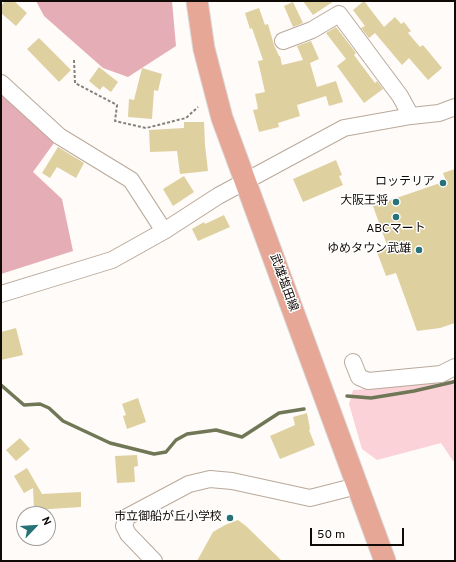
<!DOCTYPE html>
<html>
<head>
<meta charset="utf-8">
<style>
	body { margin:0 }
	#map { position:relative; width:456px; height:562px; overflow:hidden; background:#fefbf8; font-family:Overpass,sans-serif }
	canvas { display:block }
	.frame { position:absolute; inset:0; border:2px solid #100a06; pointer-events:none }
	.north { position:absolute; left:16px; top:506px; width:40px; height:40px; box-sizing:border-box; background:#fff; border:1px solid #9f9d9b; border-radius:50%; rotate:65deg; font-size:11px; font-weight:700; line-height:16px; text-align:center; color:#100a06 }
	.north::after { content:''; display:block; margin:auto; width:14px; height:18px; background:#277179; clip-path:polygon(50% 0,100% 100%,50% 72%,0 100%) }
	.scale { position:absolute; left:310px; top:528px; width:94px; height:18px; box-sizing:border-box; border:2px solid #100a06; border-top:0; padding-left:5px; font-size:12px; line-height:14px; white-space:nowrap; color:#100a06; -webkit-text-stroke:3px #fff; paint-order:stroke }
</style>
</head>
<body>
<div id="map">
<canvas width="456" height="562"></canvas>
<div class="frame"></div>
<div class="north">N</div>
<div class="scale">50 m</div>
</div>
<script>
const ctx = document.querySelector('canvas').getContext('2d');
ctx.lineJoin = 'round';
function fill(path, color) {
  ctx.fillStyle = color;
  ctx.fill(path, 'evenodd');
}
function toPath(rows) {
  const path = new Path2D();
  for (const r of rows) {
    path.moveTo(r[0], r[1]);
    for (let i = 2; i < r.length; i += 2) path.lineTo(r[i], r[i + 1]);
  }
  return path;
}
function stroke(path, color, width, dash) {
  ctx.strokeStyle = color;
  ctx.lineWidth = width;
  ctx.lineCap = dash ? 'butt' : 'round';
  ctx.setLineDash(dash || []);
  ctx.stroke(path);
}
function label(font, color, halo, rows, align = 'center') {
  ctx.font = font + ' Overpass,"Noto Sans JP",sans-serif';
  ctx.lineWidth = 3;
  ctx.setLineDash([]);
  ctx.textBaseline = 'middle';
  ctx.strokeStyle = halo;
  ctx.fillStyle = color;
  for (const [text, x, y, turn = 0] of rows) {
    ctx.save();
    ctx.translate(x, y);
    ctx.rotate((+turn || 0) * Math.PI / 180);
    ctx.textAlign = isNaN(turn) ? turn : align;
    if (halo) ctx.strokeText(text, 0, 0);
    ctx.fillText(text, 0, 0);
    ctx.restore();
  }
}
const green = toPath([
	[448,379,455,386,455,461,453,461,441,443,377,460,362,449,349,404,353,390,385,388]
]);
const forest = toPath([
	[36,1,172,1,176,46,128,77,103,68,44,16],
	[1,83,59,136,33,172,62,199,73,251,1,274]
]);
const stream = toPath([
	[1,385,24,405,40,404,49,408,63,421,110,443,154,454,166,452,176,440,187,434,216,430,242,437,279,413,304,409],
	[347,396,371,398,414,391,453,382,455,381]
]);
const building = toPath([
	[5,1,14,1,27,13,16,26,1,13,1,6],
	[303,1,334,1,313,15],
	[364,1,384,27,395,17,401,24,404,22,411,31,408,33,420,47,423,45,442,68,428,80,409,58,402,65,375,33,369,38,361,28,365,26,353,10],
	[293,2,303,23,293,27,284,6],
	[259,8,265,25,268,24,274,45,279,56,280,56,282,65,303,60,297,46,311,41,319,59,310,63,317,87,336,81,343,102,329,106,326,96,297,105,300,116,278,123,279,127,259,132,253,110,258,109,255,94,265,92,258,61,263,60,252,28,250,29,245,13],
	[336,27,356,53,354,55,375,83,377,81,383,89,364,103,337,66,346,59,326,33],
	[39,38,71,70,59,82,27,49],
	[99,67,118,82,111,92,103,86,100,90,89,81],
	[142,68,162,74,158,91,154,90,152,119,128,117,129,99,134,100],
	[184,122,204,122,205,145,208,171,180,174,177,151,150,152,149,130,184,128],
	[58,147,84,163,76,178,57,167,50,178,42,173],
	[336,160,342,175,339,176,343,185,303,202,293,179],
	[455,169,455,323,440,328,417,331,396,273,386,276,377,252,388,248,373,206,446,181,443,173],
	[184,176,194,192,173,206,163,189],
	[224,215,230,227,198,241,192,229,204,222,205,224],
	[16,328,23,355,1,360,1,332],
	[138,398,146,422,127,429,123,416,126,415,122,404],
	[307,413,310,429,309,430,315,445,280,459,270,436,295,425,293,417],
	[20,438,30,449,16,461,6,450],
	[137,455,138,466,134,467,135,482,117,483,115,456],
	[27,468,42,494,81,492,81,507,34,510,33,488,24,493,14,476],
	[238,520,246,526,282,561,197,561,213,532,225,525]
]);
const path = toPath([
	[74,60,75,83,117,105,115,121,146,128,186,118,198,107]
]);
const minor = toPath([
	[283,41,312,30,339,14,400,96,411,116],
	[1,83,59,136,131,180,164,231],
	[1,294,112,260,164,231,218,196,344,128,411,116,439,113,455,107],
	[353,362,359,377,368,381,441,374,455,367],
	[154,561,128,534,124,526,127,517,189,484,210,479,232,481,310,498,357,486]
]);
const major = toPath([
	[197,1,204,49,222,118,385,561]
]);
const markers = [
	[443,183,4,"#277179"],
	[396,202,4,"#277179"],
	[396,217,4,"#277179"],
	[419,250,4,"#277179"],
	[230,518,4,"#277179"]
];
const poiNames = [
	["ロッテリア",435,183],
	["大阪王将",388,202],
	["ABCマート",396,230,"center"],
	["ゆめタウン武雄",411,250],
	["市立御船が丘小学校",222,518]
];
const streetNames = [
	["武雄塩田線",283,283,70]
];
fill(green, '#fcd2d9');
fill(forest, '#e5aeb6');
stroke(stream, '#707756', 3.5);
fill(building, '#dfd0a0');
stroke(minor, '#b9a99a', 18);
stroke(major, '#d9d8d7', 23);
stroke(path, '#84807c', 2, [3, 2]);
stroke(minor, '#fff', 16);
stroke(major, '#e6a796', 21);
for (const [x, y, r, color] of markers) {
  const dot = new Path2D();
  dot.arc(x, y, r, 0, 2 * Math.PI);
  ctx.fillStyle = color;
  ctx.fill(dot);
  stroke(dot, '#fff', 1.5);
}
label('12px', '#100a06', '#fff', poiNames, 'right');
label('12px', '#100a06', '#fff', streetNames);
</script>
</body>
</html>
